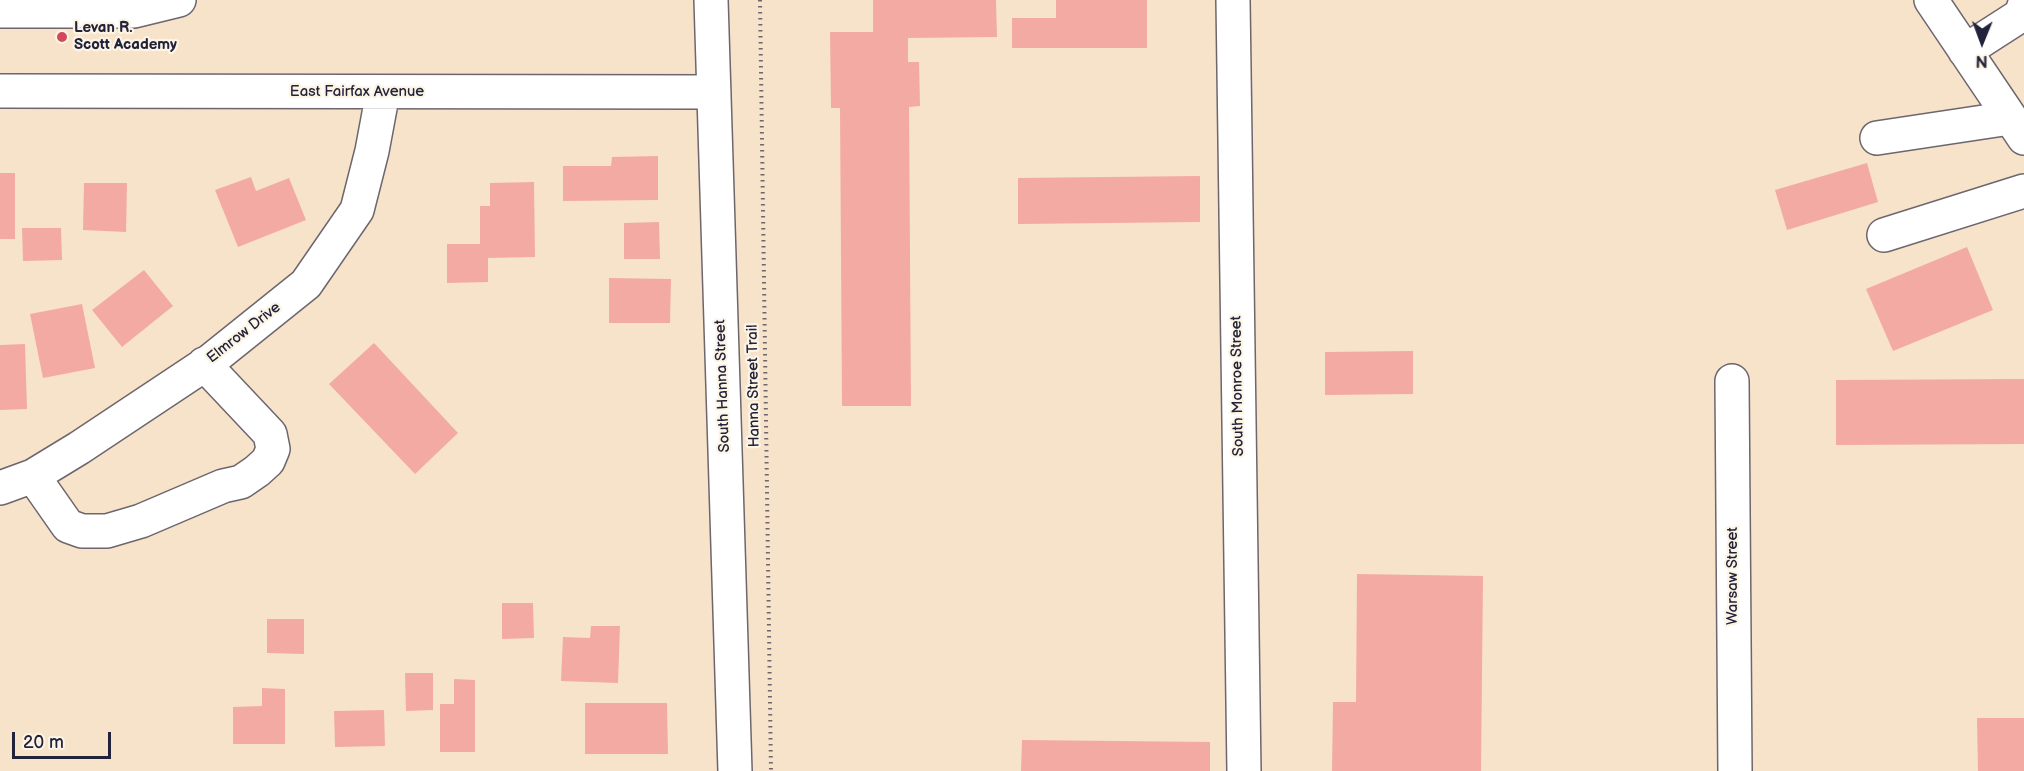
<!DOCTYPE html>
<html>
<head>
<meta charset="utf-8">
<style>
	body { margin:0 }
	#map { position:relative; width:2024px; height:771px; overflow:hidden; background:#f7e3ca; font-family:"Balsamiq Sans",sans-serif }
	canvas { display:block }
	.north { position:absolute; left:1952px; top:12px; width:60px; height:60px; -webkit-text-stroke:4px #fcf5e5; paint-order:stroke; rotate:181deg; font-size:16px; font-weight:700; line-height:24px; text-align:center; color:#22223b }
	.north::after { content:''; display:block; margin:auto; width:21px; height:27px; background:#22223b; clip-path:polygon(50% 0,100% 100%,50% 72%,0 100%) }
	.scale { position:absolute; left:12px; top:732px; width:99px; height:27px; box-sizing:border-box; border:3px solid #22223b; border-top:0; padding-left:8px; font-size:18px; line-height:21px; white-space:nowrap; color:#22223b; -webkit-text-stroke:4px #fcf5e5; paint-order:stroke }
</style>
</head>
<body>
<div id="map">
<canvas width="2024" height="771"></canvas>
<div class="north">N</div>
<div class="scale">20 m</div>
</div>
<script>
const ctx = document.querySelector('canvas').getContext('2d');
ctx.lineJoin = 'round';
function fill(path, color) {
  ctx.fillStyle = color;
  ctx.fill(path, 'evenodd');
}
function toPath(rows) {
  const path = new Path2D();
  for (const r of rows) {
    path.moveTo(r[0], r[1]);
    for (let i = 2; i < r.length; i += 2) path.lineTo(r[i], r[i + 1]);
  }
  return path;
}
function stroke(path, color, width, dash) {
  ctx.strokeStyle = color;
  ctx.lineWidth = width;
  ctx.lineCap = dash ? 'butt' : 'round';
  ctx.setLineDash(dash || []);
  ctx.stroke(path);
}
function label(font, color, halo, rows, align = 'center') {
  ctx.font = font + ' "Balsamiq Sans",sans-serif';
  ctx.lineWidth = 4.5;
  ctx.setLineDash([]);
  ctx.textBaseline = 'middle';
  ctx.strokeStyle = halo;
  ctx.fillStyle = color;
  for (const [text, x, y, turn = 0] of rows) {
    ctx.save();
    ctx.translate(x, y);
    ctx.rotate((+turn || 0) * Math.PI / 180);
    ctx.textAlign = isNaN(turn) ? turn : align;
    if (halo) ctx.strokeText(text, 0, 0);
    ctx.fillText(text, 0, 0);
    ctx.restore();
  }
}
const building = toPath([
	[873,0,996,0,997,37,908,38,908,62,919,62,920,106,909,107,911,406,842,406,840,108,831,108,830,32,873,32],
	[1056,0,1147,0,1147,48,1012,48,1012,18,1056,18],
	[658,156,658,200,563,201,563,166,611,166,612,157],
	[1867,163,1878,202,1787,230,1775,190],
	[0,173,15,173,15,239,0,239],
	[1200,176,1200,222,1018,224,1018,178],
	[251,177,256,191,289,178,306,220,238,247,215,190],
	[534,182,535,257,488,258,488,282,447,283,447,244,480,244,480,206,490,206,490,183],
	[84,183,127,183,126,232,83,230],
	[659,222,660,259,624,259,624,223],
	[22,228,61,228,62,260,23,261],
	[1967,247,1993,310,1893,351,1866,289],
	[144,270,173,306,122,347,92,310],
	[609,278,671,279,670,323,609,323],
	[82,304,95,368,43,378,30,314],
	[374,343,458,433,415,474,329,384],
	[25,344,27,409,0,410,0,345],
	[1413,351,1413,394,1325,395,1325,352],
	[2024,379,2024,444,1836,445,1836,380],
	[1357,574,1483,576,1481,771,1332,771,1333,702,1356,702],
	[502,603,533,603,534,638,502,639],
	[267,619,304,619,304,654,267,653],
	[591,626,620,626,618,683,561,681,563,637,590,638],
	[405,673,433,673,433,710,406,711],
	[454,679,475,680,475,752,440,752,440,704,454,704],
	[262,688,285,689,285,744,233,744,233,707,262,706],
	[585,703,667,703,668,754,585,754],
	[384,710,385,746,335,747,334,711],
	[1977,718,2024,718,2024,771,1978,771],
	[1022,740,1210,742,1210,771,1021,771]
]);
const path = toPath([
	[760,0,771,771]
]);
const minor = toPath([
	[711,0,735,771],
	[1233,0,1244,771],
	[1931,0,2024,138],
	[0,11,134,11,179,0],
	[1965,51,2021,15,2024,6],
	[0,91,714,92],
	[1877,138,2010,118],
	[1884,235,2024,191],
	[1732,381,1735,771],
	[33,476,68,526,82,531,107,531,141,521,223,486,241,482,257,471,268,461,273,449,270,434,204,364],
	[0,488,33,476,79,448,210,361,306,284,357,210,372,151,383,92]
]);
const markers = [
	[62,37,6,"#d1495b"]
];
const poiNames = [
	["Levan R.",74,28],
	["Scott Academy",74,45]
];
const streetNames = [
	["East Fairfax Avenue",357,92],
	["Elmrow Drive",244,333,-38],
	["South Hanna Street",723,386,-92],
	["Hanna Street Trail",754,386,-91],
	["South Monroe Street",1238,386,-91],
	["Warsaw Street",1733,576,-90]
];
fill(building, '#f3aaa3');
stroke(minor, '#6d666d', 36);
stroke(path, '#6d666d', 4, [1.5, 4.5]);
stroke(minor, '#fff', 33);
for (const [x, y, r, color] of markers) {
  const dot = new Path2D();
  dot.arc(x, y, r, 0, 2 * Math.PI);
  ctx.fillStyle = color;
  ctx.fill(dot);
  stroke(dot, '#fcf5e5', 2);
}
label('bold 15px', '#22223b', '#fcf5e5', poiNames, 'left');
label('15px', '#22223b', '#fcf5e5', streetNames);
</script>
</body>
</html>
